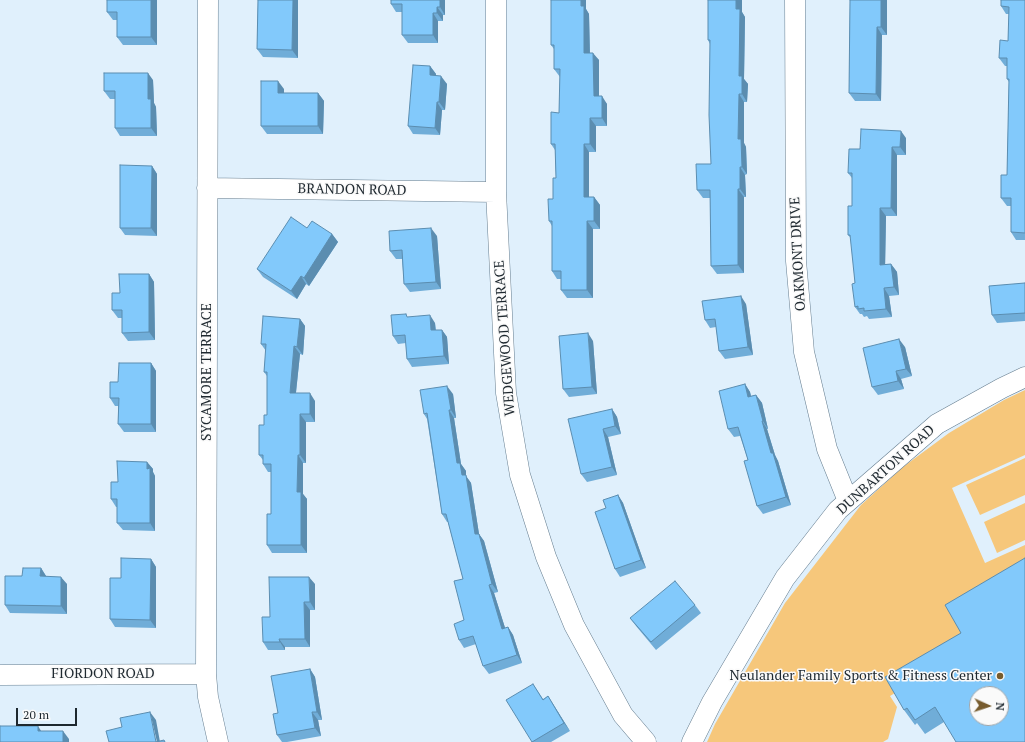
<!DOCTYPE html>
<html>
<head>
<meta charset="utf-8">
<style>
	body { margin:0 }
	#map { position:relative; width:1025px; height:742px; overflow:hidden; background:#e0f0fc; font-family:"PT Serif",serif }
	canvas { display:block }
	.north { position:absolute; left:969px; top:686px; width:40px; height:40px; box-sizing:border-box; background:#fafafa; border:1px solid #a2a6a9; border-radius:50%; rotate:93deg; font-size:11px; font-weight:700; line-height:16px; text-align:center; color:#1e282f }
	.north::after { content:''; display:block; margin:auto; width:14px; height:18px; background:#775c2e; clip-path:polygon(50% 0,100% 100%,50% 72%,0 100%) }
	.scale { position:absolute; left:16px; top:708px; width:61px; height:18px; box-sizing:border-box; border:2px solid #1e282f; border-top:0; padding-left:5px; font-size:12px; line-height:14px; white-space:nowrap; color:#1e282f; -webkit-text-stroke:3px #fafafa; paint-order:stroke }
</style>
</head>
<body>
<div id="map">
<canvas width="1025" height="742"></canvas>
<div class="north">N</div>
<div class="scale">20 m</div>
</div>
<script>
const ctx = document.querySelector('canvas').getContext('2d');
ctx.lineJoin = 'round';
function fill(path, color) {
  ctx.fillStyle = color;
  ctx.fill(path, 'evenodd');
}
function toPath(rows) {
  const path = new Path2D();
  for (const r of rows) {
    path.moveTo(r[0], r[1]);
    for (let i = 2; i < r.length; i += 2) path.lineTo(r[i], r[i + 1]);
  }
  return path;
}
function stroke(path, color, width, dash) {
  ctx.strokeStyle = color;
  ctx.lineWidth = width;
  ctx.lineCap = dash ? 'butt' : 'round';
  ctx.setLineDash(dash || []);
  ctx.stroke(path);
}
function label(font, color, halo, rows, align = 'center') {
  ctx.font = font + ' "PT Serif",serif';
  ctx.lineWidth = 3;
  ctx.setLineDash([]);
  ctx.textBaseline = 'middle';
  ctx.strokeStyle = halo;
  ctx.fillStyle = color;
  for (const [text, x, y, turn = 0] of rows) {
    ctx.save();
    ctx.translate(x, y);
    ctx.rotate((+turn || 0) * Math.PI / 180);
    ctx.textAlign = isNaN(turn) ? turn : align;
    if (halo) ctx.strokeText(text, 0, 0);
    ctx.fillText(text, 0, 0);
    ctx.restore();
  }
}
const green = toPath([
	[1025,390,1025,455,952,488,985,563,1025,545,1025,579,971,648,890,696,897,707,888,739,883,742,707,742,715,724,785,603,861,505,903,467,949,433,1004,400],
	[1025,458,1025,495,980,515,966,485],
	[1025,503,1025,540,997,553,984,522]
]);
const minor = toPath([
	[208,0,206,674,208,697,218,742],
	[496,0,496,192,506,393,520,475,546,557,574,625,623,715,646,742],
	[795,0,796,261,804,352,827,449,848,501],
	[207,188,496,192],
	[0,675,206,674],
	[692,742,712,702,785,578,838,510,937,424,1002,388,1025,377]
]);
const wall = toPath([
	[157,0,157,45,123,45,117,37,117,20,113,20,107,12],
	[258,0,298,0,298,58,263,57,257,49],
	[391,0,445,0,445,15,443,15,443,21,438,21,438,43,408,43,402,35,402,12,396,12,391,4],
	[551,0,586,0,586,9,589,14,590,53,599,60,599,96,607,104,607,126,596,126,596,152,589,152,589,197,594,197,600,205,600,229,593,229,593,298,567,298,561,290,561,279,557,279,552,271,552,226,549,221,553,199,556,178,555,150,551,144,559,113,560,77,554,69,554,49,551,45],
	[708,0,742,0,742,12,745,17,744,79,748,84,747,102,744,102,744,143,746,147,747,174,745,175,746,197,744,197,744,273,717,274,711,266,710,198,703,198,697,190,711,164,710,44,708,40],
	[850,0,887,0,887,35,882,35,881,101,855,101,849,93],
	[1025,0,1025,240,1016,240,1011,232,1011,206,1007,206,1001,198,1007,175,1009,82,1007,79,1007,66,1005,66,999,58,1008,41,1009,14,1006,14,1001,6],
	[430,66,436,74,436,76,447,84,445,110,442,110,440,135,413,134,408,126],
	[153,80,154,103,156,107,157,136,120,136,115,128,115,99,110,99,104,91],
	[284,89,284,93,318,93,324,101,323,134,267,134,261,126],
	[906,138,906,155,897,155,897,216,886,216,885,264,891,264,897,272,899,295,889,296,892,317,869,319,867,316,864,317,862,314,860,314,855,307,855,283,851,238,848,235,852,206,852,178,848,173,860,149],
	[152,166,157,174,157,236,125,235,120,228],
	[332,234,338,242,309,286,306,284,297,299,263,277,257,269],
	[437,236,441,289,410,292,404,284,402,259,396,259,390,251],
	[149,274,154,282,155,340,128,341,122,333,122,318,118,318,112,310,120,293],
	[1025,283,1025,321,997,323,992,315],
	[746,304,753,355,725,359,719,351,716,327,710,328,705,320],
	[409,317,435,323,436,330,442,330,447,337,449,364,412,367,407,359,406,343,398,344,393,336],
	[300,319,305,326,303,355,300,354,296,393,315,401,315,422,306,422,306,463,303,463,303,494,307,499,307,553,272,553,267,545,271,514,271,472,268,472,263,464,263,460,259,455,264,425,267,415,267,376,264,372,266,351,261,344],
	[593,341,597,394,569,397,563,389],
	[905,347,912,376,901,379,904,389,878,395,872,387],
	[151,363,156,371,156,432,124,432,118,424,118,406,115,406,110,398,118,382],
	[745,384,750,392,751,396,756,395,762,403,768,429,767,429,775,455,778,461,791,505,763,514,757,506,748,460,740,436,734,437,728,429],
	[453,394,456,418,454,418,461,464,466,471,466,476,471,483,479,534,484,541,498,592,494,593,505,628,508,627,513,635,522,663,489,674,483,666,476,644,464,648,459,640,464,620,463,579,448,522,447,522,442,514,427,419,424,414],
	[612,409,617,417,621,434,608,437,617,475,587,482,581,474],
	[147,462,153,469,153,472,155,476,155,531,123,530,117,523,117,507,116,507,111,499,118,482],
	[618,495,623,503,646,568,620,577,615,569,606,508],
	[151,559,156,567,156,628,115,627,110,619,121,578],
	[41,568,46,576,67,584,67,614,10,613,5,605,22,576],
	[315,584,315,610,310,610,310,647,285,647,285,650,268,650,263,642,270,617],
	[695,605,701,613,656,650,636,626,630,618],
	[961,633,944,722,925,734,917,723,915,725,904,710],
	[310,669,315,677,322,720,318,720,321,736,287,742,282,742,277,735,278,713],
	[533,684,543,699,548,696,570,731,551,742,532,742]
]);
const shadedWall = toPath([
	[151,0,157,0,157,45,151,37],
	[293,0,298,0,298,58,292,50],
	[440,0,445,0,445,15,440,7],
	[581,0,586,0,586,9,589,14,590,61,584,53],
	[736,0,742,0,742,12,745,17,744,79,748,84,747,102,742,94,739,76],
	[881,0,887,0,887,35,881,27],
	[437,7,443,15,443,21,437,13],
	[433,13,438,21,438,43,433,35],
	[877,27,882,35,881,101,876,94],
	[593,53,599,60,599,104,594,96],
	[430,66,436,74,435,83,430,75],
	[148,73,153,80,154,103,156,107,157,136,151,128,148,99],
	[441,76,447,84,445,110,439,102],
	[278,81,284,89,284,101,278,93],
	[318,93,324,101,323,134,318,126],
	[739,94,744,102,744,143,746,147,747,174,742,167,738,139],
	[602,96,607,104,607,126,602,118],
	[437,102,442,110,440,135,435,128],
	[590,118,596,126,596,152,590,144],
	[901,131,906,138,906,155,900,147],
	[584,144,589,152,589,205,584,197],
	[892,147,897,155,897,216,891,208],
	[152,166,157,174,157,236,151,228],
	[740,167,745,175,746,197,740,189],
	[738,189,744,197,744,273,738,265],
	[594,197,600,205,600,229,594,221],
	[880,208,886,216,885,273,880,265],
	[587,221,593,229,593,298,587,290],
	[431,228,437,236,441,289,436,282],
	[332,234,338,242,309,286,304,278],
	[891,264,897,272,899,295,894,287],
	[149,274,154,282,155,340,149,332],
	[301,276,306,284,297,299,291,291],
	[884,288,889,296,892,317,886,309],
	[741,296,746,304,753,355,748,347],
	[430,315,435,323,436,338,431,330],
	[300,319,305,326,303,355,297,347],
	[442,330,447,337,449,364,444,356],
	[588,333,593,341,597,394,592,387],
	[899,339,905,347,912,376,906,369],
	[294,346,300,354,295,401,290,393],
	[151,363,156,371,156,432,151,424],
	[896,371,901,379,904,389,898,381],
	[745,384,750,392,753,405,748,397],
	[447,386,453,394,456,418,451,410],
	[310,393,315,401,315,422,310,414],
	[756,395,762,403,768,429,763,421],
	[612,409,617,417,621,434,615,426],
	[449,410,454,418,461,464,466,471,466,476,471,483,479,534,484,541,498,592,492,584,475,534,462,475,457,463],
	[300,414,306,422,306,463,300,455],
	[762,421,767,429,775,455,778,461,791,505,786,497,771,453],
	[603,429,608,437,617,475,612,467],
	[298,455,303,463,303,494,307,499,307,553,301,545,297,492],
	[147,462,153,469,153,472,155,476,155,531,150,523],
	[618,495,623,503,646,568,641,560],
	[151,559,156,567,156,628,150,620],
	[41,568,46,576,46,584,40,576],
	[61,577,67,584,67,614,61,606],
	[309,577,315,584,315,610,310,602],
	[489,585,494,593,508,637,502,629],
	[304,602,310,610,310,647,305,639],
	[508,627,513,635,522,663,517,655],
	[279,639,285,647,285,650,280,642],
	[310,669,315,677,322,720,317,712],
	[548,696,553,704,570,731,564,723],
	[150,712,156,720,160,742,157,742],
	[312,712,318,720,321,736,315,728],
	[38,726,43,734,38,731],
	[63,731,69,739,69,742,63,742]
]);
const building = toPath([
	[107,0,151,0,151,37,117,37,117,12,107,12,107,0],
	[258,0,293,0,292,50,257,49,258,0],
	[391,0,440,0,440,7,437,7,437,13,433,13,433,35,402,35,402,4,391,4,391,0],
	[551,0,581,0,581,6,584,6,584,53,593,53,594,96,602,96,602,118,590,118,590,144,584,144,584,197,594,197,594,221,587,221,587,290,561,290,561,271,552,271,552,221,549,221,548,199,553,199,553,178,556,178,555,144,551,144,551,112,559,113,560,69,554,69,554,45,551,45,551,0],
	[708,0,736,0,736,9,740,9,739,76,742,76,742,94,739,94,738,139,741,139,742,167,740,167,740,189,738,189,738,265,711,266,710,190,697,190,696,164,711,164,709,115,710,40,708,40,708,0],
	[850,0,881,0,881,27,877,27,876,94,849,93,850,0],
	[1001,0,1025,0,1025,233,1011,232,1011,198,1001,198,1001,175,1007,175,1009,79,1007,79,1007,58,999,58,1000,40,1008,41,1009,7,1001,6,1001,0],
	[413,65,430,66,430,75,441,76,439,102,437,102,435,128,408,126,413,65],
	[104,73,148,73,148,99,151,99,151,128,115,128,115,91,104,91,104,73],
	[261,81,278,81,278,93,318,93,318,126,261,126,261,81],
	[861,129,901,131,900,147,892,147,891,208,880,208,880,265,891,264,894,287,884,288,886,309,864,311,864,308,858,309,858,306,855,307,852,284,855,283,850,235,848,235,848,206,852,206,852,173,848,173,849,149,860,149,861,129],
	[120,165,152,166,151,228,120,228,120,165],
	[291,217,307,228,312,221,332,234,304,278,301,276,291,291,257,269,291,217],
	[431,228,436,282,404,284,402,250,390,251,389,231,431,228],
	[119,274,149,274,149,332,122,333,122,310,112,310,112,293,120,293,119,274],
	[1025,283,1025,313,992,315,989,286,1025,283],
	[741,296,748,347,719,351,715,319,705,320,702,301,741,296],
	[406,314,407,317,430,315,431,330,442,330,444,356,407,359,405,335,393,336,391,315,406,314],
	[263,316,300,319,297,347,294,346,290,393,310,393,310,414,300,414,300,455,298,455,297,492,301,492,301,545,267,545,267,514,271,514,271,464,263,464,263,455,259,455,259,425,264,425,264,415,267,415,267,372,264,372,266,344,261,344,263,316],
	[588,333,592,387,563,389,559,336,588,333],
	[899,339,906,369,896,371,898,381,872,387,863,348,899,339],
	[119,363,151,363,151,424,118,424,119,398,110,398,110,382,118,382,119,363],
	[745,384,748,397,756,395,763,421,762,421,771,453,773,453,786,497,757,506,744,461,748,460,738,427,728,429,719,391,745,384],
	[447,386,451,410,449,410,457,463,460,463,462,475,466,475,475,534,479,534,492,584,489,585,502,629,508,627,517,655,483,666,473,636,459,640,454,624,464,620,454,581,463,579,446,514,442,514,427,413,424,414,420,390,447,386],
	[612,409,615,426,603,429,612,467,581,474,568,419,612,409],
	[117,461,147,462,147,469,150,468,150,523,117,523,117,499,111,499,111,482,118,482,117,461],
	[618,495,641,560,615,569,595,512,606,508,603,500,618,495],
	[121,558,151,559,150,620,110,619,110,578,121,578,121,558],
	[1025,558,1025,742,956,742,935,707,915,720,907,708,904,710,885,677,961,633,945,605,1025,558],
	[977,694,1001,694,1001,718,977,718,977,694],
	[23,568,41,568,40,576,61,577,61,606,5,605,5,576,22,576,23,568],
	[269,577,309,577,310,602,304,602,305,639,279,639,280,642,263,642,262,617,270,617,269,577],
	[675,581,695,605,651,642,630,618,675,581],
	[310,669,317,712,312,712,315,728,277,735,273,714,278,713,271,676,310,669],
	[533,684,543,700,548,696,564,723,532,742,506,700,533,684],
	[150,712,156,742,164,740,165,742,109,742,106,731,122,727,120,718,150,712],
	[0,726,38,726,38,731,63,731,63,742,0,742,0,726]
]);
const markers = [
	[1000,676,4,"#775c2e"]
];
const streetNames = [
	["BRANDON ROAD",352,190,1],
	["OAKMONT DRIVE",798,254,-93],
	["WEDGEWOOD TERRACE",505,338,-94],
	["SYCAMORE TERRACE",207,372,-90],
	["DUNBARTON ROAD",886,470,-42],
	["FIORDON ROAD",103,674]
];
const poiNames = [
	["Neulander Family Sports & Fitness Center",992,676]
];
fill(green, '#f6c77b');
stroke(minor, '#657d8f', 21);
stroke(minor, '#fff', 20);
fill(wall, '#70add8');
fill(shadedWall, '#5b8db0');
fill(building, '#82c9fb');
stroke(building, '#5b8db0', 1);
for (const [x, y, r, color] of markers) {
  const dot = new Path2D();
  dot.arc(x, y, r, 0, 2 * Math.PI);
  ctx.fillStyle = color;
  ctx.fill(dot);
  stroke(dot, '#fafafa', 1.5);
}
label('14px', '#1e282f', '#fafafa', streetNames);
label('14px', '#1e282f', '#fafafa', poiNames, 'right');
</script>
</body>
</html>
